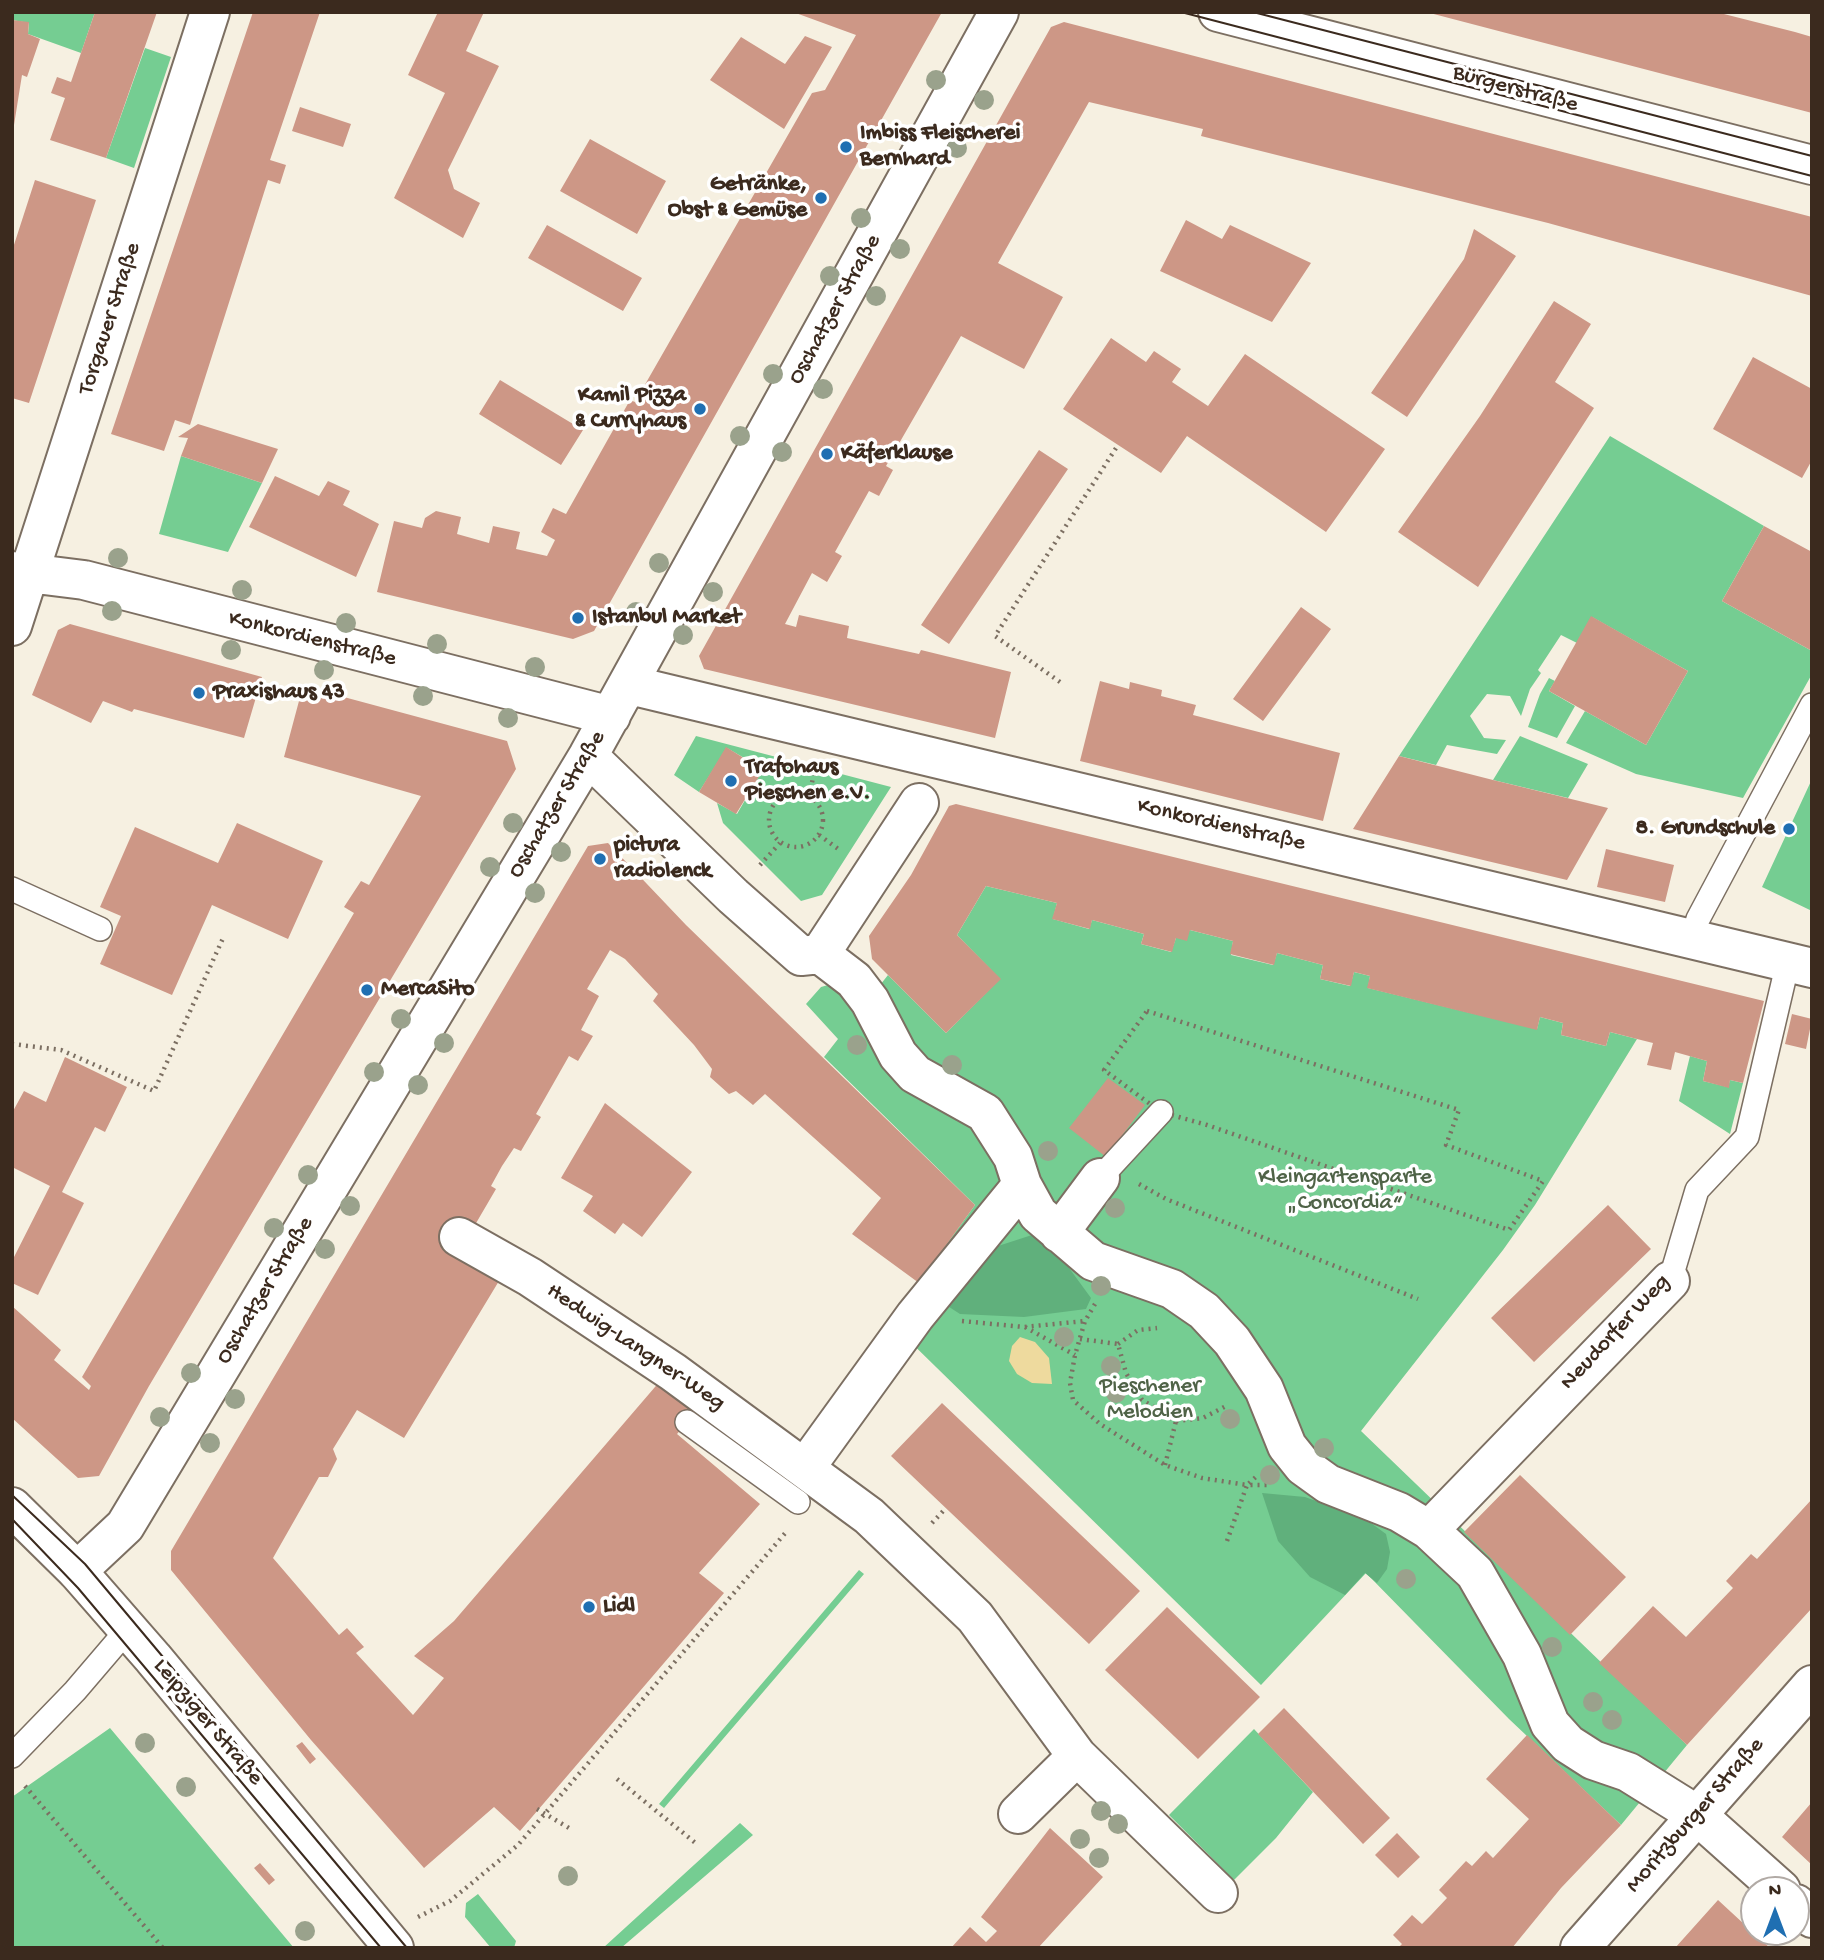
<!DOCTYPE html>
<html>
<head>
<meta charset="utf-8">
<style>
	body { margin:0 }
	#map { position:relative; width:1824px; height:1960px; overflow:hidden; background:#f6f0e1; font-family:"Gochi Hand",sans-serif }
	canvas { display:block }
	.frame { position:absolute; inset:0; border:14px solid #3b2a1e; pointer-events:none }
	.north { position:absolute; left:1740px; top:1876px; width:70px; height:70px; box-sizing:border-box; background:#fff; border:2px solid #b1aaa5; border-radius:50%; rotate:0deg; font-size:19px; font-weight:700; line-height:28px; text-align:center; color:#3b2a1e }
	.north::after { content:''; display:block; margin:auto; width:24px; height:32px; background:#1f6fb2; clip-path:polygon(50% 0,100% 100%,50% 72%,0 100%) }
</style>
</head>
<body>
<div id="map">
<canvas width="1824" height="1960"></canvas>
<div class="frame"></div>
<div class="north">N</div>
</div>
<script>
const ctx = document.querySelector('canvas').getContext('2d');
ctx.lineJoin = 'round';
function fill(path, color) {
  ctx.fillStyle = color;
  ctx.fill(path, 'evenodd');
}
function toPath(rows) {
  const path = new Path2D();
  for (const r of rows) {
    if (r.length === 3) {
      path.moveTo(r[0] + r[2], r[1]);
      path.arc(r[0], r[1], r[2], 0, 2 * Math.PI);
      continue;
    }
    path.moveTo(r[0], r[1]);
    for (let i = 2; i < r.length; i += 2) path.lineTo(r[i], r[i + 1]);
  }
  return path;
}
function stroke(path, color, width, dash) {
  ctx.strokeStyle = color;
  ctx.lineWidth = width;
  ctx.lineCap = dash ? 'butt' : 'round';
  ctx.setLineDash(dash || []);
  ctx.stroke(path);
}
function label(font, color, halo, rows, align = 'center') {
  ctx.font = font + ' "Gochi Hand",sans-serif';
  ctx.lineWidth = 7;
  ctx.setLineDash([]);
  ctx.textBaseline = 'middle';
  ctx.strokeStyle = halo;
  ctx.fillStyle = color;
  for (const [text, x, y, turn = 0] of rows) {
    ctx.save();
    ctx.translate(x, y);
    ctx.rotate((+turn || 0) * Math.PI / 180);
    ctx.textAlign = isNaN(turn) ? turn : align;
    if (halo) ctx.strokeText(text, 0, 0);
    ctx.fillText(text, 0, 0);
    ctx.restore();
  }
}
const green = toPath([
	[12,12,95,12,81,53,28,34,29,23,12,20],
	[145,48,171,57,134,168,106,158],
	[1610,436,1764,526,1722,601,1812,651,1812,674,1743,798,1636,774,1566,743,1585,711,1646,745,1688,671,1592,617,1577,643,1561,635,1538,670,1541,673,1530,689,1521,716,1510,696,1487,694,1470,716,1484,738,1506,740,1497,754,1447,745,1436,765,1399,756],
	[181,456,262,483,228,552,159,534],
	[1549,678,1555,681,1549,691,1575,706,1557,738,1528,727,1540,694],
	[696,736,891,787,822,895,801,901,723,823,717,803,737,814,763,769,727,748,699,792,674,775],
	[1520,736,1588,764,1568,798,1493,780],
	[1812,779,1812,911,1762,887],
	[986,886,1057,903,1053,919,1089,929,1092,920,1144,934,1141,944,1171,952,1176,938,1190,930,1233,941,1231,955,1273,965,1277,953,1323,965,1320,979,1350,986,1354,972,1370,976,1368,988,1537,1029,1540,1017,1563,1023,1561,1035,1606,1046,1610,1032,1637,1039,1535,1205,1503,1250,1361,1431,1687,1745,1621,1825,1509,1719,1366,1573,1261,1685,890,1322,975,1205,824,1057,838,1039,806,1004,821,987,835,983,858,1013,888,975,946,1033,1000,979,957,935],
	[1690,1056,1707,1061,1703,1081,1728,1087,1730,1080,1743,1083,1730,1134,1679,1101],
	[859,1570,864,1574,664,1808,659,1804],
	[110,1728,294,1948,12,1948,12,1797],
	[1254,1729,1313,1792,1276,1838,1234,1880,1169,1815],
	[740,1823,753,1835,621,1948,603,1948],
	[478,1894,516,1941,514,1948,491,1948,465,1917,466,1903]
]);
const forest = toPath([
	[1032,1235,1061,1257,1091,1298,1086,1309,1024,1317,960,1314,943,1303,995,1247],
	[1262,1493,1305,1497,1364,1518,1386,1534,1390,1552,1387,1569,1377,1583,1365,1573,1345,1595,1310,1577,1278,1541]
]);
const sand = toPath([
	[1020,1337,1035,1342,1049,1358,1052,1384,1032,1383,1017,1374,1009,1361,1012,1346]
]);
const building = toPath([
	[95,12,157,12,106,158,50,140,65,98,51,93,57,77,71,82],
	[253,12,320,12,270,160,286,165,280,184,268,180,190,425,175,420,164,451,111,434],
	[438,12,484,12,466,51,499,66,448,170,454,189,480,203,463,238,394,198,445,93,408,75],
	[793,12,942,12,594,631,573,639,377,592,394,521,422,528,425,518,436,511,461,517,457,534,489,543,493,526,520,532,516,549,547,556,555,540,541,532,553,508,566,514,630,400,635,402,812,93,825,90,856,35],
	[1426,12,1716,12,1795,32,1812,37,1812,113],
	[12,20,29,22,28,34,40,39,27,77,22,75,14,125],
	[1064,22,1812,217,1812,296,1548,223,1201,136,1203,129,1089,102,998,263,1063,297,1024,369,961,336,886,466,893,470,879,496,869,491,835,552,842,556,827,582,812,573,785,624,796,627,799,615,849,626,847,638,919,654,921,650,1011,672,995,738,704,669,699,656,1051,27],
	[805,36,832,47,784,129,710,80,741,37,785,64],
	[300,107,351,124,343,147,292,131],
	[590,139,666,181,637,234,560,191],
	[35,180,96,200,29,403,12,398,12,251],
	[1186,220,1222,239,1230,225,1311,263,1272,322,1160,271],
	[547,225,642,278,623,311,528,258],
	[1474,229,1516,256,1407,417,1371,393,1464,259],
	[1554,301,1591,324,1555,382,1594,408,1478,587,1398,532,1480,416],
	[1111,338,1146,362,1154,351,1181,369,1172,382,1208,406,1245,354,1385,449,1326,532,1187,436,1161,473,1063,409],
	[1753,357,1812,389,1812,460,1802,478,1713,429],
	[500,380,583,430,561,465,479,414],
	[198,424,278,449,262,483,181,456,188,438,178,437],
	[1039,450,1068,469,949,644,921,625],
	[275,476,319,496,328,481,350,491,343,505,379,524,356,577,249,527],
	[1764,526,1812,552,1812,651,1722,601],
	[1301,607,1331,629,1263,721,1233,699],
	[1591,616,1688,671,1646,745,1549,691],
	[70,624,262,677,244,738,134,709,132,712,103,701,91,723,32,695,58,630],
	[1100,681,1129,689,1130,682,1162,690,1161,696,1196,705,1193,715,1340,753,1323,821,1080,761],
	[303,686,507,741,516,769,149,1386,99,1476,78,1478,12,1418,12,1306,61,1350,54,1360,89,1390,91,1386,82,1377,354,913,344,907,361,881,369,885,421,796,284,757],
	[726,747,763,770,736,814,699,792],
	[1399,756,1493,780,1608,808,1567,880,1353,829],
	[956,804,1764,1001,1743,1083,1730,1080,1729,1088,1703,1081,1707,1061,1675,1052,1671,1070,1647,1065,1653,1043,1637,1039,1610,1032,1606,1046,1561,1035,1563,1023,1540,1017,1537,1030,1367,988,1370,976,1354,972,1351,986,1320,979,1323,965,1277,953,1274,965,1230,954,1233,941,1190,930,1187,941,1176,938,1172,952,1141,944,1144,934,1092,920,1090,929,1052,919,1057,903,986,886,957,935,1001,979,946,1033,872,959,869,936,911,875,949,806],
	[237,823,323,861,288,939,212,905,172,995,100,964,121,916,100,907,135,827,218,863],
	[608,843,686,925,975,1205,919,1283,852,1234,881,1198,765,1094,753,1105,736,1091,729,1094,710,1077,712,1069,694,1045,653,1001,658,994,625,959,610,950,587,989,599,996,581,1030,593,1036,578,1061,569,1056,536,1114,541,1117,521,1151,514,1148,502,1166,491,1186,496,1189,472,1230,502,1276,404,1438,357,1410,333,1449,337,1459,328,1477,319,1477,273,1558,339,1635,347,1628,364,1647,356,1653,413,1715,444,1678,414,1656,454,1621,661,1380,699,1409,677,1434,760,1504,699,1573,724,1593,520,1831,494,1807,424,1868,311,1740,171,1570,171,1551,588,846],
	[1606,849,1674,865,1665,902,1597,887],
	[1792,1014,1812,1019,1806,1049,1785,1044],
	[65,1057,127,1087,105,1132,95,1127,62,1192,84,1203,38,1295,12,1283,12,1261,50,1186,12,1167,12,1113,24,1091,46,1102],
	[1108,1078,1145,1105,1106,1157,1069,1128],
	[605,1103,692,1172,642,1237,623,1223,615,1234,583,1211,593,1196,561,1178],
	[1608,1205,1651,1249,1534,1362,1491,1318],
	[942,1403,1140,1591,1089,1644,891,1456],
	[1520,1475,1626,1577,1570,1635,1464,1532],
	[1812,1499,1812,1608,1687,1745,1599,1663,1653,1606,1686,1637,1733,1588,1726,1581,1751,1554,1757,1559],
	[1167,1607,1260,1697,1198,1759,1105,1670],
	[1284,1708,1390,1818,1363,1844,1258,1734],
	[1527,1735,1621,1825,1561,1888,1512,1948,1398,1948,1402,1944,1393,1935,1412,1915,1422,1924,1431,1915,1447,1898,1439,1890,1466,1861,1472,1866,1486,1851,1493,1858,1529,1819,1486,1779],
	[302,1742,316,1759,310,1764,296,1746],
	[1812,1802,1812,1865,1782,1837],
	[1050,1828,1103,1877,1038,1948,951,1948,970,1927,986,1942,997,1931,981,1917],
	[1397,1833,1420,1857,1398,1878,1375,1855],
	[260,1863,275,1880,269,1885,254,1868],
	[1718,1900,1770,1948,1675,1948]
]);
const path = toPath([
	[1060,682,995,636,1118,445],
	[796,820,27],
	[809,796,815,769],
	[819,835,841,851],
	[760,865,780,843],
	[1147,1011,1459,1110,1446,1145,1543,1181,1509,1230,1207,1125,1161,1112,1104,1070,1147,1011],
	[12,1044,61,1050,154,1091,224,936],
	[1139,1184,1166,1199,1418,1299],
	[1095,1304,1085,1321,1075,1355,1070,1383,1073,1400,1100,1424,1165,1465,1202,1478,1247,1485,1258,1475],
	[962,1321,1024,1327,1085,1321],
	[1025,1327,1075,1355],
	[1080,1339,1118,1344,1126,1373,1142,1400,1176,1421,1203,1418,1228,1405],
	[1118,1344,1138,1330,1157,1328],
	[1165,1465,1176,1421],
	[932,1523,946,1508],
	[1227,1541,1247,1485,1267,1485],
	[617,1779,698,1845],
	[25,1786,163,1948],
	[537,1809,569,1828],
	[418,1917,450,1901,518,1845,787,1531]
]);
const lane = toPath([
	[12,889,100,929],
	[1692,939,1698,919,1812,705],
	[1100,1178,1161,1112],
	[1670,1281,1697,1190,1747,1137,1788,962],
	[687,1422,798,1502],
	[12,1756,75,1691,128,1629]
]);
const street = toPath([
	[12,571,84,580,611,716],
	[12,626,210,12],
	[630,685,1812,968],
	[588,756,733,896,801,956,820,954,919,803],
	[820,954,854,980,870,1001,898,1055,915,1074,985,1113,1013,1157,1022,1185,1038,1214,1093,1261,1172,1289,1204,1311,1232,1341,1264,1389,1287,1446,1303,1466,1328,1484,1399,1512,1429,1530,1475,1573,1522,1655,1550,1724,1568,1744,1593,1760,1628,1772,1697,1815,1781,1890],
	[1059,1233,1100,1178],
	[459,1237,530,1277,673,1372,869,1516,975,1617,1077,1756,1218,1893],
	[805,1468,915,1316,1022,1185],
	[1429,1530,1670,1281],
	[77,1571,125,1526,588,756,999,12],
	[1018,1814,1077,1756],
	[1796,1904,1812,1918],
	[1580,1948,1812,1685]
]);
const secondary = toPath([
	[1218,12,1812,165],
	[12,1507,77,1571,153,1658,394,1948]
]);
const tram = toPath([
	[1181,12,1812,176],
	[1253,12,1812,156],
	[12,1495,85,1564,407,1948],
	[12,1519,78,1588,381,1948]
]);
const trees = [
	[936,80],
	[984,100],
	[957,148],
	[861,218],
	[900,249],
	[830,276],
	[876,296],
	[773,374],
	[823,389],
	[740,436],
	[782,452],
	[118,558],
	[659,563],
	[242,590],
	[713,592],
	[112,611],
	[636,612],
	[346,623],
	[683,635],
	[437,644],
	[231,650],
	[535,667],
	[324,670],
	[423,696],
	[508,718],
	[513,823],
	[561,852],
	[490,867],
	[535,893],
	[401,1019],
	[444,1043],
	[857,1045],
	[952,1065],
	[374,1072],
	[418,1085],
	[1048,1151],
	[308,1175],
	[350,1206],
	[1115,1208],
	[274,1228],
	[325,1249],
	[1101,1286],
	[1064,1337],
	[1111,1366],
	[191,1373],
	[1116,1393],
	[235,1399],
	[160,1417],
	[1230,1419],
	[210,1443],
	[1324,1448],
	[1270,1475],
	[1406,1579],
	[1552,1647],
	[1593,1702],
	[1612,1720],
	[145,1743],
	[186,1787],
	[1101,1811],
	[1118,1824],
	[1080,1839],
	[1099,1858],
	[568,1876],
	[305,1931]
];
const markers = [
	[846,147,7,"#1f6fb2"],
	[821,198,7,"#1f6fb2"],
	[700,409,7,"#1f6fb2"],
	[827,454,7,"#1f6fb2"],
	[578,618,7,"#1f6fb2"],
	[199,693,7,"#1f6fb2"],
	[731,781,7,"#1f6fb2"],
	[1789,829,7,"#1f6fb2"],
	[600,859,7,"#1f6fb2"],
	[367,990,7,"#1f6fb2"],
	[589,1607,7,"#1f6fb2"]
];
const streetNames = [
	["Bürgerstraße",1515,90,15],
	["Oschatzer Straße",836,310,-61],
	["Torgauer Straße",111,319,-72],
	["Konkordienstraße",312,640,14],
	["Oschatzer Straße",558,805,-59],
	["Konkordienstraße",1221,826,13],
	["Oschatzer Straße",266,1291,-59],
	["Neudorfer Weg",1616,1333,-47],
	["Hedwig-Langner-Weg",635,1348,34],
	["Leipziger Straße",207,1723,50],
	["Moritzburger Straße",1696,1816,-49]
];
const poiNames = [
	["Imbiss Fleischerei",860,134],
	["Bernhard",860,160],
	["Getränke,",807,185,"right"],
	["Obst & Gemüse",807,211,"right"],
	["Kamil Pizza",686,396,"right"],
	["& Curryhaus",686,422,"right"],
	["Käferklause",841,454],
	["Istanbul Market",592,618],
	["Praxishaus 43",213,693],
	["Trafohaus",745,768],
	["Pieschen e.V.",745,794],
	["8. Grundschule",1775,829,"right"],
	["pictura",614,846],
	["radiolenck",614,872],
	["MercaSito",381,990],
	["Lidl",603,1607]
];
const parkNames = [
	["Kleingartensparte",1345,1178],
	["„Concordia“",1345,1204],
	["Pieschener",1150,1387],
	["Melodien",1150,1413]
];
fill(green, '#75cd92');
fill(forest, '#60b07c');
fill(sand, '#eeda9e');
fill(building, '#cd9786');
stroke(lane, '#7c6f62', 26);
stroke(street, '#7c6f62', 42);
stroke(secondary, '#7c6f62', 42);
stroke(path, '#7c6f62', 4.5, [2, 5]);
stroke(lane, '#fff', 23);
stroke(street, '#fff', 38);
stroke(secondary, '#fff', 38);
stroke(tram, '#3b2a1e', 2);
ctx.fillStyle = '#9aa28c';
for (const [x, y] of trees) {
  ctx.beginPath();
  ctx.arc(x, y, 10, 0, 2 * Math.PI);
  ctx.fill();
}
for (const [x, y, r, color] of markers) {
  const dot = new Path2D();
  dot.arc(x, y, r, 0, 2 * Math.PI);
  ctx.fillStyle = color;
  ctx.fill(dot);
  stroke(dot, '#fff', 2.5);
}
label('23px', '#3b2a1e', '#fff', streetNames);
label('bold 23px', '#3b2a1e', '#fff', poiNames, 'left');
label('23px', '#4f6347', '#fff', parkNames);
</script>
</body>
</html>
